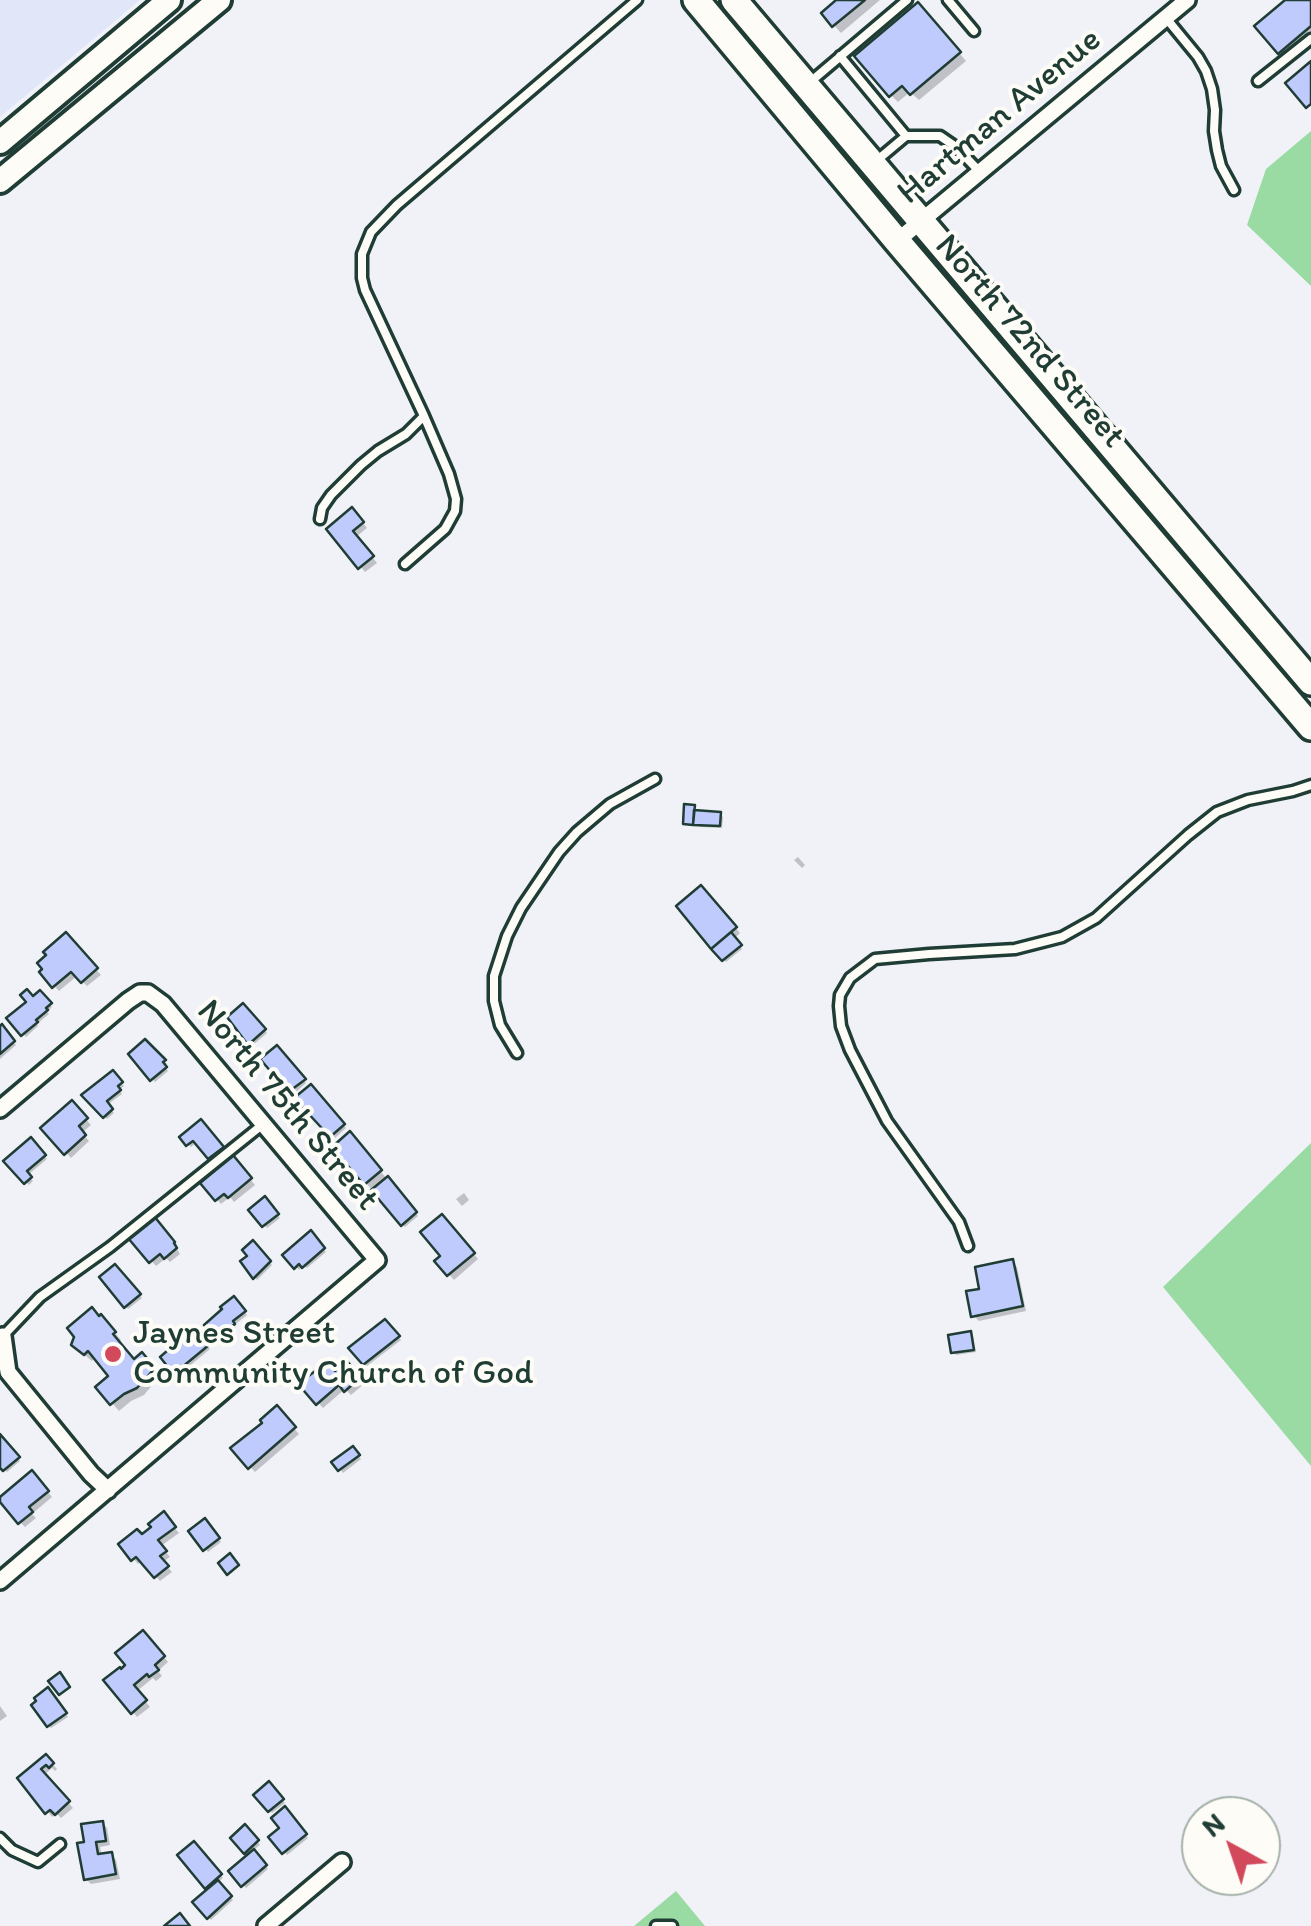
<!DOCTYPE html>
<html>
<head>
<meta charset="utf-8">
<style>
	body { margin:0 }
	#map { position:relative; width:1311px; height:1926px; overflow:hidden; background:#f0f2f8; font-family:Itim,sans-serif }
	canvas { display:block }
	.north { position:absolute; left:1181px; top:1796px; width:100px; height:100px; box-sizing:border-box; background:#fdfcf7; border:2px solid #a4b0a9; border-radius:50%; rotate:320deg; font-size:28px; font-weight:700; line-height:40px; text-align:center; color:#1f3d34 }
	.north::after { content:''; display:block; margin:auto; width:35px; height:45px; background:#d1495b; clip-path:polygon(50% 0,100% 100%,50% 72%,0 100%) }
</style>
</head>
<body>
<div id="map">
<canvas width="1311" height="1926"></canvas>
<div class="north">N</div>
</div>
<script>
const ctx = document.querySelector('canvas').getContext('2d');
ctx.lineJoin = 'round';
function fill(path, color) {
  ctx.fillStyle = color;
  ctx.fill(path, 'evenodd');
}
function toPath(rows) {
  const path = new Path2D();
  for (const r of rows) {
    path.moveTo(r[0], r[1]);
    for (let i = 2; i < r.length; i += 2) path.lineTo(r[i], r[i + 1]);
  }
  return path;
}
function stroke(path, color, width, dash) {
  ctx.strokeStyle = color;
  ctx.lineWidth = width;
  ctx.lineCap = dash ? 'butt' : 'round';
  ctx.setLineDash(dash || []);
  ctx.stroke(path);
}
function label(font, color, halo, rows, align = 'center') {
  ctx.font = font + ' Itim,sans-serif';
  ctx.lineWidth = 8;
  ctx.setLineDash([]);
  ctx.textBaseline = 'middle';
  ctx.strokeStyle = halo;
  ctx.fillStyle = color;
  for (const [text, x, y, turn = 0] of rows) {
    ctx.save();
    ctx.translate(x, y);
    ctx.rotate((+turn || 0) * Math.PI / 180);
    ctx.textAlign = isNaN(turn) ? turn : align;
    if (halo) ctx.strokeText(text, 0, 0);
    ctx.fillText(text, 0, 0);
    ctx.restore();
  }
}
const built = toPath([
	[0,0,140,0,0,117]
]);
const green = toPath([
	[1311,131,1311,286,1247,225,1266,169],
	[1311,1143,1311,1466,1163,1287],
	[676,1891,705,1926,634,1926]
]);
const shadow = toPath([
	[840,0,880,0,841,33,824,14],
	[1289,0,1311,0,1311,38,1286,59,1279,52],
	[925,12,966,61,919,100,910,92,898,102,891,95],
	[357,515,367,528,356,537,377,563,365,572,329,529],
	[694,812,720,814,723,817,722,828,699,827],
	[798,857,805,865,802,868,794,860],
	[706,893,740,933,734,939,742,949,726,962,679,907],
	[66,936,101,975,87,986,77,976,59,991,42,973],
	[40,993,52,1007,47,1012,49,1014,37,1024,38,1026,26,1037,10,1018],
	[243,1006,267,1033,252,1046,237,1029],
	[1,1028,16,1045,0,1059,0,1029],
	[145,1042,167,1064,164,1066,168,1071,155,1082,131,1054],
	[277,1048,306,1083,296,1092,286,1080,283,1082,263,1059],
	[113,1074,124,1086,119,1090,122,1094,107,1105,114,1113,107,1119,85,1095],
	[311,1087,346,1128,335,1138,298,1098],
	[72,1104,91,1125,82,1133,89,1141,71,1158,44,1128],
	[201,1122,225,1151,213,1160,197,1142,191,1147,182,1137],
	[350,1135,418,1216,405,1227,366,1183],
	[31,1141,47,1159,28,1175,33,1181,29,1185,7,1161],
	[238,1164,255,1185,234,1202,230,1197,221,1204,203,1183],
	[464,1193,469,1200,462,1206,456,1199],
	[264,1199,280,1218,267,1228,251,1210],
	[442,1217,478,1259,454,1280,438,1262,444,1257],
	[154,1220,178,1248,177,1249,180,1254,170,1262,166,1258,156,1266,132,1239],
	[310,1234,326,1252,307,1268,303,1265,299,1270,286,1255],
	[253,1243,272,1265,257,1280,243,1262,250,1256],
	[1012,1262,1017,1267,1026,1311,979,1321,974,1316,982,1291],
	[115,1267,142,1298,128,1309,102,1278],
	[234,1299,247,1315,233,1326,236,1328,221,1341,207,1325],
	[385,1322,401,1340,367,1366,351,1348],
	[108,1325,121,1340,118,1343,134,1362,149,1362,160,1376,144,1395,131,1401,119,1411,98,1387,112,1376,96,1357,92,1361,81,1352],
	[195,1331,210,1349,186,1369,184,1367,176,1373,163,1357],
	[970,1334,973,1336,976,1352,956,1355,953,1352],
	[347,1364,364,1384,351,1395,345,1389,323,1408,301,1384,335,1374],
	[276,1409,299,1434,255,1472,233,1448,266,1423],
	[0,1437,20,1461,7,1472,0,1464],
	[352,1449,361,1459,343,1473,335,1462],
	[37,1479,52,1497,32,1514,36,1518,25,1527,20,1522],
	[163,1515,179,1533,161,1546,170,1557,163,1562,172,1572,160,1581,142,1561,138,1564,121,1545,142,1537],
	[205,1522,221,1542,208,1552,192,1532],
	[148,1638,168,1662,158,1671,162,1676,156,1681,153,1678,137,1691,150,1707,137,1717,133,1712,121,1672],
	[51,1693,68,1717,51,1728,49,1726],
	[0,1706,7,1716,0,1721],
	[46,1757,57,1769,55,1771,52,1768,44,1775,73,1808,61,1818,56,1813,52,1817,20,1778],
	[269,1784,285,1803,272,1813,256,1795],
	[285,1810,308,1838,287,1855,271,1837,283,1828],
	[102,1823,107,1828,110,1845,100,1847,102,1856,111,1855,116,1860,120,1879,91,1884,86,1879,87,1844],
	[245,1828,260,1845,252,1851,268,1869,246,1888,231,1872,250,1856,234,1838],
	[194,1844,223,1878,217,1883,233,1900,211,1920,196,1902,210,1890,180,1855]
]);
const building = toPath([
	[836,0,865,0,832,27,821,13,836,0],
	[1285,0,1311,0,1311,26,1278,54,1254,26,1285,0],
	[918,2,961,52,910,95,902,86,889,97,854,56,918,2],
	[1311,61,1311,104,1306,108,1285,83,1311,61],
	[352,507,364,522,353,531,374,556,358,569,326,529,352,507],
	[684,804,695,805,693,825,683,824,684,804],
	[694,810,721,812,720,826,693,825,694,810],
	[701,885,737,927,711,949,676,906,701,885],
	[66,932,98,968,81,983,71,972,52,988,39,972,42,969,37,963,46,955,43,952,66,932],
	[731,932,742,945,722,961,711,949,731,932],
	[27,989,33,996,40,990,52,1003,46,1008,48,1010,36,1020,38,1022,21,1036,6,1018,26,1002,20,995,27,989],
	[243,1003,266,1029,248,1045,227,1017,243,1003],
	[2,1024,15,1041,0,1054,0,1026,2,1024],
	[145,1039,166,1060,163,1062,167,1067,150,1081,128,1054,145,1039],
	[277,1045,306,1079,291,1090,281,1079,279,1081,260,1059,277,1045],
	[113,1070,123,1082,118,1086,121,1090,107,1101,113,1109,103,1118,81,1095,113,1070],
	[311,1084,345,1124,330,1137,294,1098,311,1084],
	[72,1100,88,1118,79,1126,86,1135,64,1155,40,1128,72,1100],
	[201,1119,224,1147,208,1159,193,1141,186,1146,179,1137,201,1119],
	[350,1131,382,1170,364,1185,332,1147,350,1131],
	[31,1137,46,1155,27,1171,32,1177,24,1184,3,1161,31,1137],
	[233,1155,252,1178,228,1198,224,1194,215,1201,200,1183,233,1155],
	[388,1176,417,1212,401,1226,371,1190,388,1176],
	[265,1196,279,1214,262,1227,248,1210,265,1196],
	[442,1214,475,1253,447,1276,434,1261,440,1256,420,1232,442,1214],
	[154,1216,175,1242,174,1243,177,1248,164,1259,160,1254,149,1263,128,1238,154,1216],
	[311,1230,325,1248,302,1268,299,1264,294,1269,282,1255,311,1230],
	[253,1240,271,1261,253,1279,240,1261,247,1256,242,1250,253,1240],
	[1013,1259,1023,1306,971,1317,966,1291,979,1289,975,1267,1013,1259],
	[115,1264,141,1294,124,1308,99,1277,115,1264],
	[234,1296,246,1311,233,1321,235,1324,216,1340,204,1325,222,1309,220,1307,234,1296],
	[92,1307,99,1316,101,1314,116,1332,113,1334,134,1359,142,1352,155,1368,137,1388,124,1394,110,1405,95,1387,108,1376,88,1351,84,1355,71,1345,74,1337,67,1328,92,1307],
	[385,1319,400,1336,363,1365,348,1348,385,1319],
	[195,1327,209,1345,181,1368,180,1366,172,1372,160,1357,195,1327],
	[971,1331,974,1350,951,1353,948,1335,971,1331],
	[347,1361,361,1377,344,1392,339,1385,316,1405,298,1384,327,1362,335,1371,347,1361],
	[277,1405,296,1427,248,1469,230,1448,262,1423,260,1420,277,1405],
	[0,1434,20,1457,3,1471,0,1468,0,1434],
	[353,1446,360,1455,338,1471,331,1462,353,1446],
	[32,1470,49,1491,29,1507,33,1512,18,1524,0,1502,0,1497,32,1470],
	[164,1511,176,1527,158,1540,167,1551,160,1556,169,1566,154,1578,136,1557,131,1561,118,1544,137,1529,142,1534,151,1527,148,1524,164,1511],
	[205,1518,220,1538,203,1551,188,1531,205,1518],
	[230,1553,239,1565,227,1575,218,1563,230,1553],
	[143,1630,165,1656,155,1665,159,1670,149,1677,147,1674,134,1685,147,1700,131,1714,103,1680,120,1667,121,1669,125,1665,115,1653,143,1630],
	[60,1672,70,1687,59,1695,48,1681,60,1672],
	[48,1687,67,1713,47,1727,31,1705,36,1701,34,1698,48,1687],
	[46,1754,54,1763,49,1768,46,1765,41,1769,70,1801,55,1815,50,1810,45,1814,17,1778,46,1754],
	[269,1781,284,1799,268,1812,253,1795,269,1781],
	[285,1806,307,1834,282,1854,268,1837,279,1828,271,1818,285,1806],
	[103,1821,106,1841,96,1842,98,1854,112,1852,116,1874,84,1880,77,1843,84,1842,81,1824,103,1821],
	[245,1824,259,1840,244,1854,230,1838,245,1824],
	[194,1841,222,1874,205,1889,177,1855,194,1841],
	[254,1849,267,1865,241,1887,228,1871,254,1849],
	[218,1880,232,1896,207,1919,192,1902,218,1880],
	[180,1913,190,1926,164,1926,180,1913]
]);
const service = toPath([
	[948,0,974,31],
	[1166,18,1198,57,1206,71,1212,89,1215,110,1214,131,1217,150,1221,166,1234,190],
	[840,56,906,136,940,136,956,147,979,171],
	[1258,81,1311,39],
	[809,83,907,0],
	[875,162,906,136],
	[424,416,365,290,362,278,362,254,371,232,397,205,637,0],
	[320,519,322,508,331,495,361,465,378,451,406,434,424,416,449,474,456,499,455,511,445,529,405,564],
	[517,1053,500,1025,494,1001,494,976,507,936,521,908,542,877,559,852,577,832,610,804,655,779],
	[968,1246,959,1222,887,1121,850,1050,841,1026,839,1006,840,995,850,978,875,959,929,954,1015,949,1062,937,1096,918,1188,835,1217,812,1248,800,1293,791,1311,785],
	[3,1336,40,1297,110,1247,262,1125],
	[0,1838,12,1850,38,1862,60,1844],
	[656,1926,672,1926]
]);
const minor = toPath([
	[897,241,1187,0],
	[0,1109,128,1001,140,993,148,993,163,1004,377,1260,0,1581],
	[3,1336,8,1372,91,1474,108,1490],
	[266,1926,342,1862]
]);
const secondary = toPath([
	[0,142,169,0],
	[0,181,219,0]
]);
const primary = toPath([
	[696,0,897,241,1311,727],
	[734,0,1311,682]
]);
const markers = [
	[113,1354,10,"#d1495b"]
];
const streetNames = [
	["Hartman Avenue",1000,117,-40],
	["North 72nd Street",1029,342,49],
	["North 75th Street",287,1106,50]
];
const poiNames = [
	["Jaynes Street",133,1334],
	["Community Church of God",133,1374]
];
fill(built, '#e1e6f9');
fill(green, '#9adaa3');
fill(shadow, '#0003');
fill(building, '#becbfc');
stroke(building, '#1f3d34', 2.5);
stroke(service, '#1f3d34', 15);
stroke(minor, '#1f3d34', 22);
stroke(secondary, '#1f3d34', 30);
stroke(primary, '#1f3d34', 32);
stroke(service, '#fdfcf7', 8);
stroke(minor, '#fdfcf7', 15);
stroke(secondary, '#fdfcf7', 22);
stroke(primary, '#fdfcf7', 25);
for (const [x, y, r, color] of markers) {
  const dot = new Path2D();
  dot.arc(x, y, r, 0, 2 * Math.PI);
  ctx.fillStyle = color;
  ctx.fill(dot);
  stroke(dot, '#fdfcf7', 4);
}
label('35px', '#1f3d34', '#fdfcf7', streetNames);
label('35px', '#1f3d34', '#fdfcf7', poiNames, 'left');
</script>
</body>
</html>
